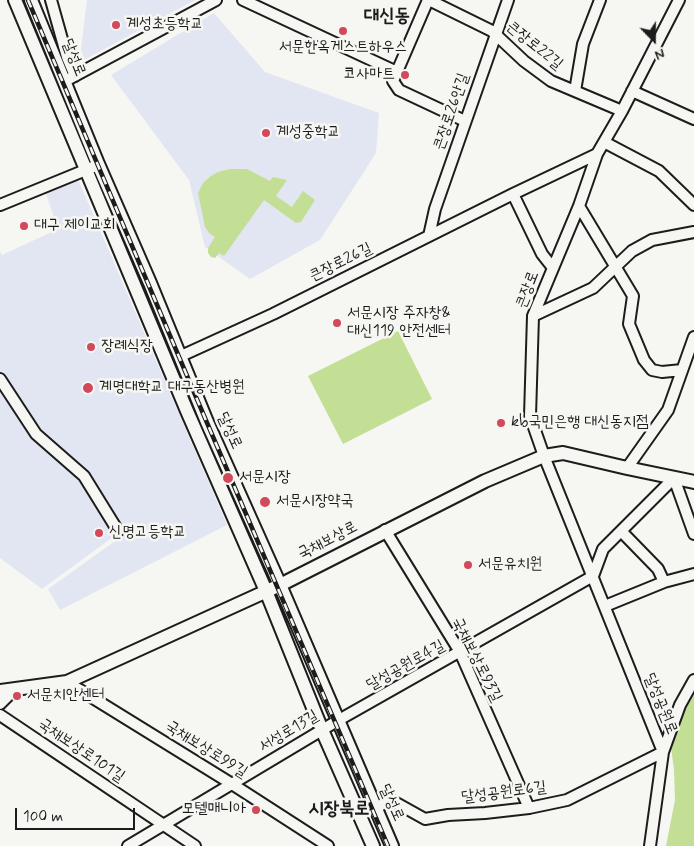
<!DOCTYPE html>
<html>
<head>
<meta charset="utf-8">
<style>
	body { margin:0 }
	#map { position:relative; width:694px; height:846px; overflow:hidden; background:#f6f6f2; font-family:Mynerve,sans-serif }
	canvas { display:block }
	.north { position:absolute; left:629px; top:15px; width:50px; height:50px; -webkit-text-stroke:4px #f6f6f2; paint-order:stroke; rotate:158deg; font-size:14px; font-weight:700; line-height:20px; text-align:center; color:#1c1c1c }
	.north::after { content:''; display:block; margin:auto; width:18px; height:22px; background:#1c1c1c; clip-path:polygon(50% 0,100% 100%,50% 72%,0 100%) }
	.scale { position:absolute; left:15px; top:808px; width:120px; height:22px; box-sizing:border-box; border:2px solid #1c1c1c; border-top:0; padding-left:6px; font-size:15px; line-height:18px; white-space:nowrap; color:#1c1c1c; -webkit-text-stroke:4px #f6f6f2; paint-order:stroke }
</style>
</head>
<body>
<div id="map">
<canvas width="694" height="846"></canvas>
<div class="north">N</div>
<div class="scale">100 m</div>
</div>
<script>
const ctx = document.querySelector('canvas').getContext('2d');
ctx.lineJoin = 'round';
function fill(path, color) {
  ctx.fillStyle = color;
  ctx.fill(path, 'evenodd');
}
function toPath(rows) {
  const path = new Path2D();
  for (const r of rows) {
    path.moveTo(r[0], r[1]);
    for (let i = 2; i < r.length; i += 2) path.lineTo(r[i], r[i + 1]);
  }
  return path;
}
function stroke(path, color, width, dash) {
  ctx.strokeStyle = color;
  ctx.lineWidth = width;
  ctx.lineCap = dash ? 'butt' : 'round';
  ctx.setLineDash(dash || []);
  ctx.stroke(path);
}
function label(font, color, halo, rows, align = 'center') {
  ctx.font = font + ' Mynerve,"Poor Story",sans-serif';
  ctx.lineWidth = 5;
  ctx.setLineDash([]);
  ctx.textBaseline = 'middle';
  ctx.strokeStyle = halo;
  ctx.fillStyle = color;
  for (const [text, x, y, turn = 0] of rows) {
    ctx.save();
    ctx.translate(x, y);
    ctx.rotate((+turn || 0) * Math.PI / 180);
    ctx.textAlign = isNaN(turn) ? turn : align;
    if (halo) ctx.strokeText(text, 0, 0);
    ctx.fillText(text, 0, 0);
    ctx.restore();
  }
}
const built = toPath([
	[87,0,195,0,84,60,81,49],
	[214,13,265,72,379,113,376,153,320,240,250,279,205,247,189,180,111,75],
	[77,177,227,525,60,610,48,589,125,534,105,503,38,433,0,374,0,252,2,255,58,229,45,191],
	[0,382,33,434,82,478,117,534,42,589,0,558]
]);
const green = toPath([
	[230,169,247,169,270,181,273,177,287,180,276,196,292,207,303,191,315,200,301,222,296,223,264,200,224,256,219,253,215,258,211,257,208,253,208,248,215,237,209,233,205,227,198,193,203,183,211,176,218,172],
	[398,331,432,399,343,444,308,376],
	[694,693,694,846,666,846,675,800,674,769,671,748,683,711]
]);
const minor = toPath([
	[51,0,67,57,75,76],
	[243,0,397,72],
	[428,0,393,81,399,90,465,121],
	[429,0,492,31,524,61,551,81,622,111],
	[65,81,216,0],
	[575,91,583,44,600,0],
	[632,91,694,119],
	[604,142,659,171,694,205],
	[513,194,542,254,553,268],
	[0,205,93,167],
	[579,206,633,296,629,324,644,360,652,370,662,372,682,370],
	[429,236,435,209,508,0],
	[533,316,593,288,632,251,652,240,694,232],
	[181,356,273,314,513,194,597,154],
	[0,379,36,434,84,476,118,531],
	[627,468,668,410,694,337],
	[385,530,460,652,529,808],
	[621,531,658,569,664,582],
	[605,606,664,582,694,574],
	[67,682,232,784,328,846],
	[0,704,14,690],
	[0,715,195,846],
	[375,808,391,800,425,819,448,815,485,813,529,808,567,800,663,752,680,705,694,680],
	[128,846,337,721,593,576,603,549,674,478,694,534],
	[650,846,663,752,544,456,530,416,533,316,579,206,597,154,622,111,679,0]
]);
const major = toPath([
	[15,0,187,411,266,591,322,730,373,846],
	[31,0,98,164,150,283,207,422,280,585,392,846],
	[0,691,67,682,280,585,485,481,544,456,563,453,627,468,694,482]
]);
const rail = toPath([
	[28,0,196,397,388,846]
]);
const markers = [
	[116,25,5,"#d1495b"],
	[343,31,5,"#d1495b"],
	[405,75,5,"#d1495b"],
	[266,133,5,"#d1495b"],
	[24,226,5,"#d1495b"],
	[337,323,5,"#d1495b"],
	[91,347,5,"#d1495b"],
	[88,388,6,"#d1495b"],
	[501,423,5,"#d1495b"],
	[228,478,6,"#d1495b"],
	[265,502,6,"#d1495b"],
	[99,533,5,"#d1495b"],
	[468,565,5,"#d1495b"],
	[17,696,5,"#d1495b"],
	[256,810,5,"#d1495b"]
];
const poiNames = [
	["계성초등학교",126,25],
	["서문한옥게스트하우스",343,48,"center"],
	["코사마트",395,75,"right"],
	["계성중학교",276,133],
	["대구 제이교회",34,226],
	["서문시장 주자창&",347,314],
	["대신119 안전센터",347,332],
	["장례식장",101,347],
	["계명대학교 대구동산병원",99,388],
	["kb국민은행 대신동지점",511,423],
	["서문시장",239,478],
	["서문시장약국",276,502],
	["신명고등학교",109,533],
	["서문유치원",478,565],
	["서문치안센터",27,696],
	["모텔매니아",246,810,"right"]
];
const streetNames = [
	["큰장로22길",534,46,39],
	["달성로",73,58,68],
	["큰장로26안길",452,112,-71],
	["큰장로26길",341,263,-26],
	["큰장로",528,290,-69],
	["달성로",229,431,66],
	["국채보상로",328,541,-27],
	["국채보상로93길",476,660,63],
	["달성공원로4길",406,666,-29],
	["달성공원로",660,704,68],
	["서성로13길",289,732,-31],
	["국채보상로99길",206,750,32],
	["국채보상로101길",81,751,34],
	["달성공원로6길",504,793,-7],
	["달성로",391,803,66]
];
const quarterNames = [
	["대신동",387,17],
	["시장북로",339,810]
];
fill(built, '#e2e6f2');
fill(green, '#c3de95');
stroke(minor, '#1c1c1c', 14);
stroke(major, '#1c1c1c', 16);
stroke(minor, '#f6f6f2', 10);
stroke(major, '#f6f6f2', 12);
stroke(rail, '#1c1c1c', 4.5);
stroke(rail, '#f6f6f2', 2.5, [8]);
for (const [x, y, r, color] of markers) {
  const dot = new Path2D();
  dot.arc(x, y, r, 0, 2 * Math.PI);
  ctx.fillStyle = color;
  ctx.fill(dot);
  stroke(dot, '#f6f6f2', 2);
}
label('16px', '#1c1c1c', '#f6f6f2', poiNames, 'left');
label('16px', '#1c1c1c', '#f6f6f2', streetNames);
label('bold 19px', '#1c1c1c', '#f6f6f2', quarterNames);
</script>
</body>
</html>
